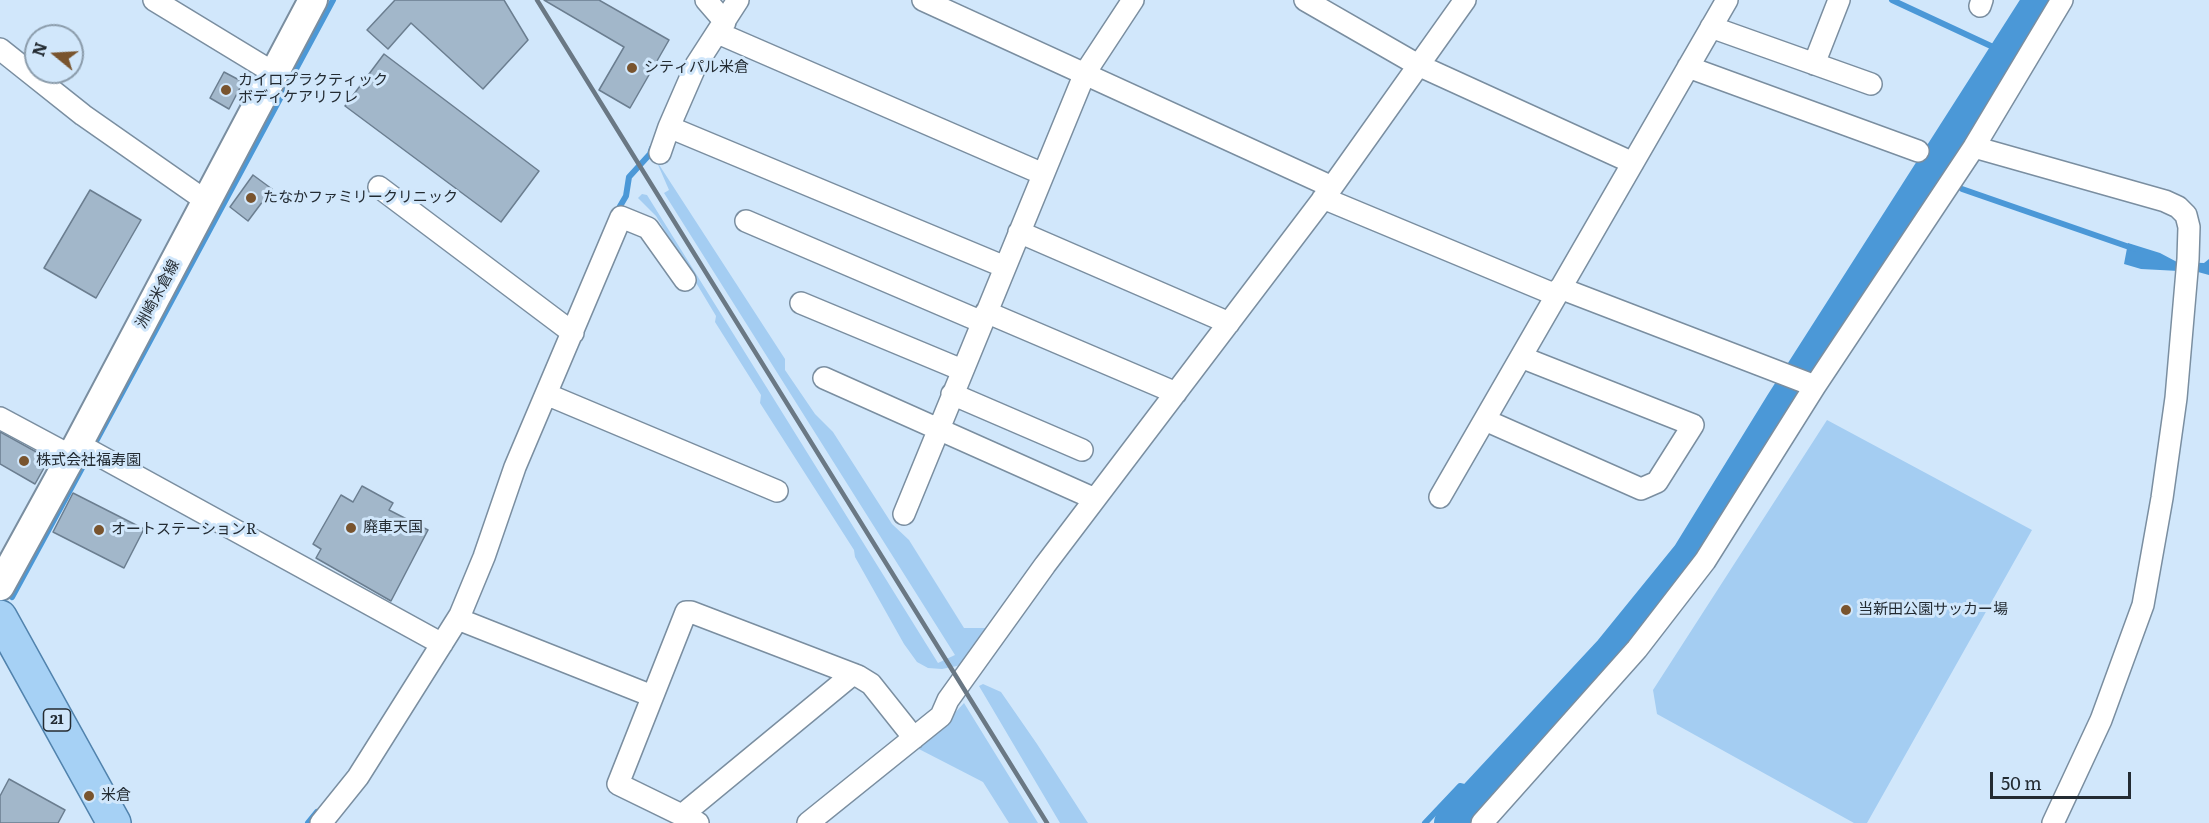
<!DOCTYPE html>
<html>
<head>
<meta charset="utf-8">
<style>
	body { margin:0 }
	#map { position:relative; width:2209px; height:823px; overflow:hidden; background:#d1e7fb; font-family:Literata,serif }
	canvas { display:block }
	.north { position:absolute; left:24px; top:24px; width:60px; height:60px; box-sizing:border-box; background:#d1e7fb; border:2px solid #8b9cab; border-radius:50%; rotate:288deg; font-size:16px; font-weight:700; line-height:24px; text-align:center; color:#232b32 }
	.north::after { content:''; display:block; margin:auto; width:21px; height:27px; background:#79542e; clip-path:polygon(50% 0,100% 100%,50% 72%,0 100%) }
	.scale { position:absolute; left:1990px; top:772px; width:141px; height:27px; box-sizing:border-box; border:3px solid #232b32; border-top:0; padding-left:8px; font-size:18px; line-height:21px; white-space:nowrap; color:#232b32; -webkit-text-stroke:4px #d1e7fb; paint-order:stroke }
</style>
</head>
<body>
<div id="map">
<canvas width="2209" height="823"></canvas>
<div class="north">N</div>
<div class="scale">50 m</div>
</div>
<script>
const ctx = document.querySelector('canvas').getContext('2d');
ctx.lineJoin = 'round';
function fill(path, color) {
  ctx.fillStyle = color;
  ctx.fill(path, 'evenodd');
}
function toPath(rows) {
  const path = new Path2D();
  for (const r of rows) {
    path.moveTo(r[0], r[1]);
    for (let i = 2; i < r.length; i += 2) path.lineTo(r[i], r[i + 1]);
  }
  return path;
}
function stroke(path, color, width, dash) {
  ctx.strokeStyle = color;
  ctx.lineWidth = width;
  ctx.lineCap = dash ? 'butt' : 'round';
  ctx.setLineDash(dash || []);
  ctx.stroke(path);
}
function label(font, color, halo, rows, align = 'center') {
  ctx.font = font + ' Literata,"Noto Sans JP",serif';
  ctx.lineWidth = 6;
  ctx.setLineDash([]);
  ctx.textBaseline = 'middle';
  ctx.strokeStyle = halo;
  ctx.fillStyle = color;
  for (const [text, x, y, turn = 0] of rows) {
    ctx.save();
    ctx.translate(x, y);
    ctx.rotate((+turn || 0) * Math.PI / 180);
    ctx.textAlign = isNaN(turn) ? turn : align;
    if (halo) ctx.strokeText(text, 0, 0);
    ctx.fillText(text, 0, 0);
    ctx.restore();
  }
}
const green = toPath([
	[656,160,785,359,785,370,815,414,833,432,892,524,909,540,964,628,991,628,968,660,957,666,942,669,928,668,917,662,904,644,855,557,854,550,760,403,761,395,715,322,716,316,656,216,638,198,642,194,647,195,938,663,955,655,664,193,669,190],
	[1827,420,2032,530,1867,823,1854,823,1657,714,1653,690],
	[983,684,1001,692,1037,744,1088,823,1060,823,979,686],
	[964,703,1038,823,1009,823,983,782,915,747,952,716]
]);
const water = toPath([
	[2128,243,2160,253,2177,262,2204,263,2209,259,2209,275,2198,272,2141,269,2124,264]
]);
const stream = toPath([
	[1892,0,2006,53],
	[1928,177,1940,182],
	[1962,189,2135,249],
	[616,213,626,196,629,177,650,154,652,148],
	[95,443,333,0],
	[12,597,82,468],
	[308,823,317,812],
	[1425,823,1460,786,1481,791]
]);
const river = toPath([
	[1451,823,1611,651,1689,555,1782,404,2040,0]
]);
const building = toPath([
	[395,0,504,0,528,40,483,89,411,23,388,49,367,30,395,0],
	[544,0,599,0,669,40,630,108,599,90,624,47,544,0],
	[384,54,539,171,501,222,345,106,384,54],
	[224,72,243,82,229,109,210,98,224,72],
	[253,175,272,189,248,221,230,207,253,175],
	[90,190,141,220,96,298,44,268,90,190],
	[0,432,49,459,35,484,0,464,0,432],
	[362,486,393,503,389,510,428,530,391,601,316,558,321,549,313,544,341,495,353,502,362,486],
	[73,493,144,529,124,568,53,532,73,493],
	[9,779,65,810,58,823,0,823,0,796,9,779]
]);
const minor = toPath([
	[154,0,274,73],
	[706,0,725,22],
	[923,0,1332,187],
	[1305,0,1418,65,1633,163],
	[1980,6,1982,0],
	[1711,27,1871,84],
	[718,33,1043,174],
	[0,49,83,115,206,201],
	[1814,64,1839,0],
	[1688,67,1918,151],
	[669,127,1005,267],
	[1974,147,2165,201,2178,207,2186,215,2189,227,2188,259,2176,398,2162,498,2143,605,2101,720,2053,823],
	[660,153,669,127,696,65,738,0],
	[379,187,573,333],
	[1323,198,1556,295],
	[746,221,982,322],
	[1019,232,1229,323],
	[1560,288,1815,386],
	[801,303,962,370],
	[986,312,1176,393],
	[824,378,1095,499],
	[546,394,777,491],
	[952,394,1082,450],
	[0,418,71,456],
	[1485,420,1641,489,1657,482,1693,425,1521,357],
	[78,444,442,644],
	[1440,497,1727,0],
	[904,514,1085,73,1133,0],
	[458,619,652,696],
	[682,815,853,674],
	[321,823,358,777,460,615,484,557,515,467,621,217,648,228,685,280],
	[698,823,618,784,686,612,691,612,858,676,871,684,914,738],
	[808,823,941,716,948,700,1045,565,1332,187,1465,0],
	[1482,823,1637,649,1705,561,1815,386,1974,147,2062,0]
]);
const secondary = toPath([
	[0,586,78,444,313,0]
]);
const primary = toPath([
	[0,617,114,823]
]);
const rail = toPath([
	[537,0,1047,823]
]);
const markers = [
	[632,68,6,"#79542e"],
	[226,90,6,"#79542e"],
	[251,198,6,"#79542e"],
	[24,461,6,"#79542e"],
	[351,528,6,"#79542e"],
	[99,530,6,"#79542e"],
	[1846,610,6,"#79542e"],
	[89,796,6,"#79542e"]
];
const shields = [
	[57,720,27]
];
const shieldNames = [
	["21",57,720]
];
const poiNames = [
	["シティパル米倉",644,68],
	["カイロプラクティック",238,81],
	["ボディケアリフレ",238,98],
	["たなかファミリークリニック",263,198],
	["株式会社福寿園",36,461],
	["廃車天国",363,528],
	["オートステーションR",111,530],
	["当新田公園サッカー場",1858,610],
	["米倉",101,796]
];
const streetNames = [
	["洲崎米倉線",158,294,-62]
];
fill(green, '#a4cdf2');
fill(water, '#4b98d7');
stroke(stream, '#4b98d7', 6);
stroke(river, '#4b98d7', 34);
fill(building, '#a2b7ca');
stroke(building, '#6b7e90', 1.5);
stroke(minor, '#7a8ea0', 24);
stroke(secondary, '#7a8ea0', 32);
stroke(primary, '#5183ad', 36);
stroke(minor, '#fff', 21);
stroke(secondary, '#fff', 28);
stroke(primary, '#a6d1f5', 33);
stroke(rail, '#6a7884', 4.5);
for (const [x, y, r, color] of markers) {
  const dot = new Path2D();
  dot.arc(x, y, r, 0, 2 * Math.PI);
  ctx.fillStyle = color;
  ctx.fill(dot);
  stroke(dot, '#d1e7fb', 2);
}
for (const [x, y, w] of shields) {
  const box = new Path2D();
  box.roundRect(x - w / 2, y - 11, w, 22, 4.5);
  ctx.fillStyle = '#d1e7fb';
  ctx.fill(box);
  stroke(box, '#232b32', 1.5);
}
label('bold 14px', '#232b32', null, shieldNames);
label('15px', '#232b32', '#d1e7fb', poiNames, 'left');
label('15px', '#232b32', '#d1e7fb', streetNames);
</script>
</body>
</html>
